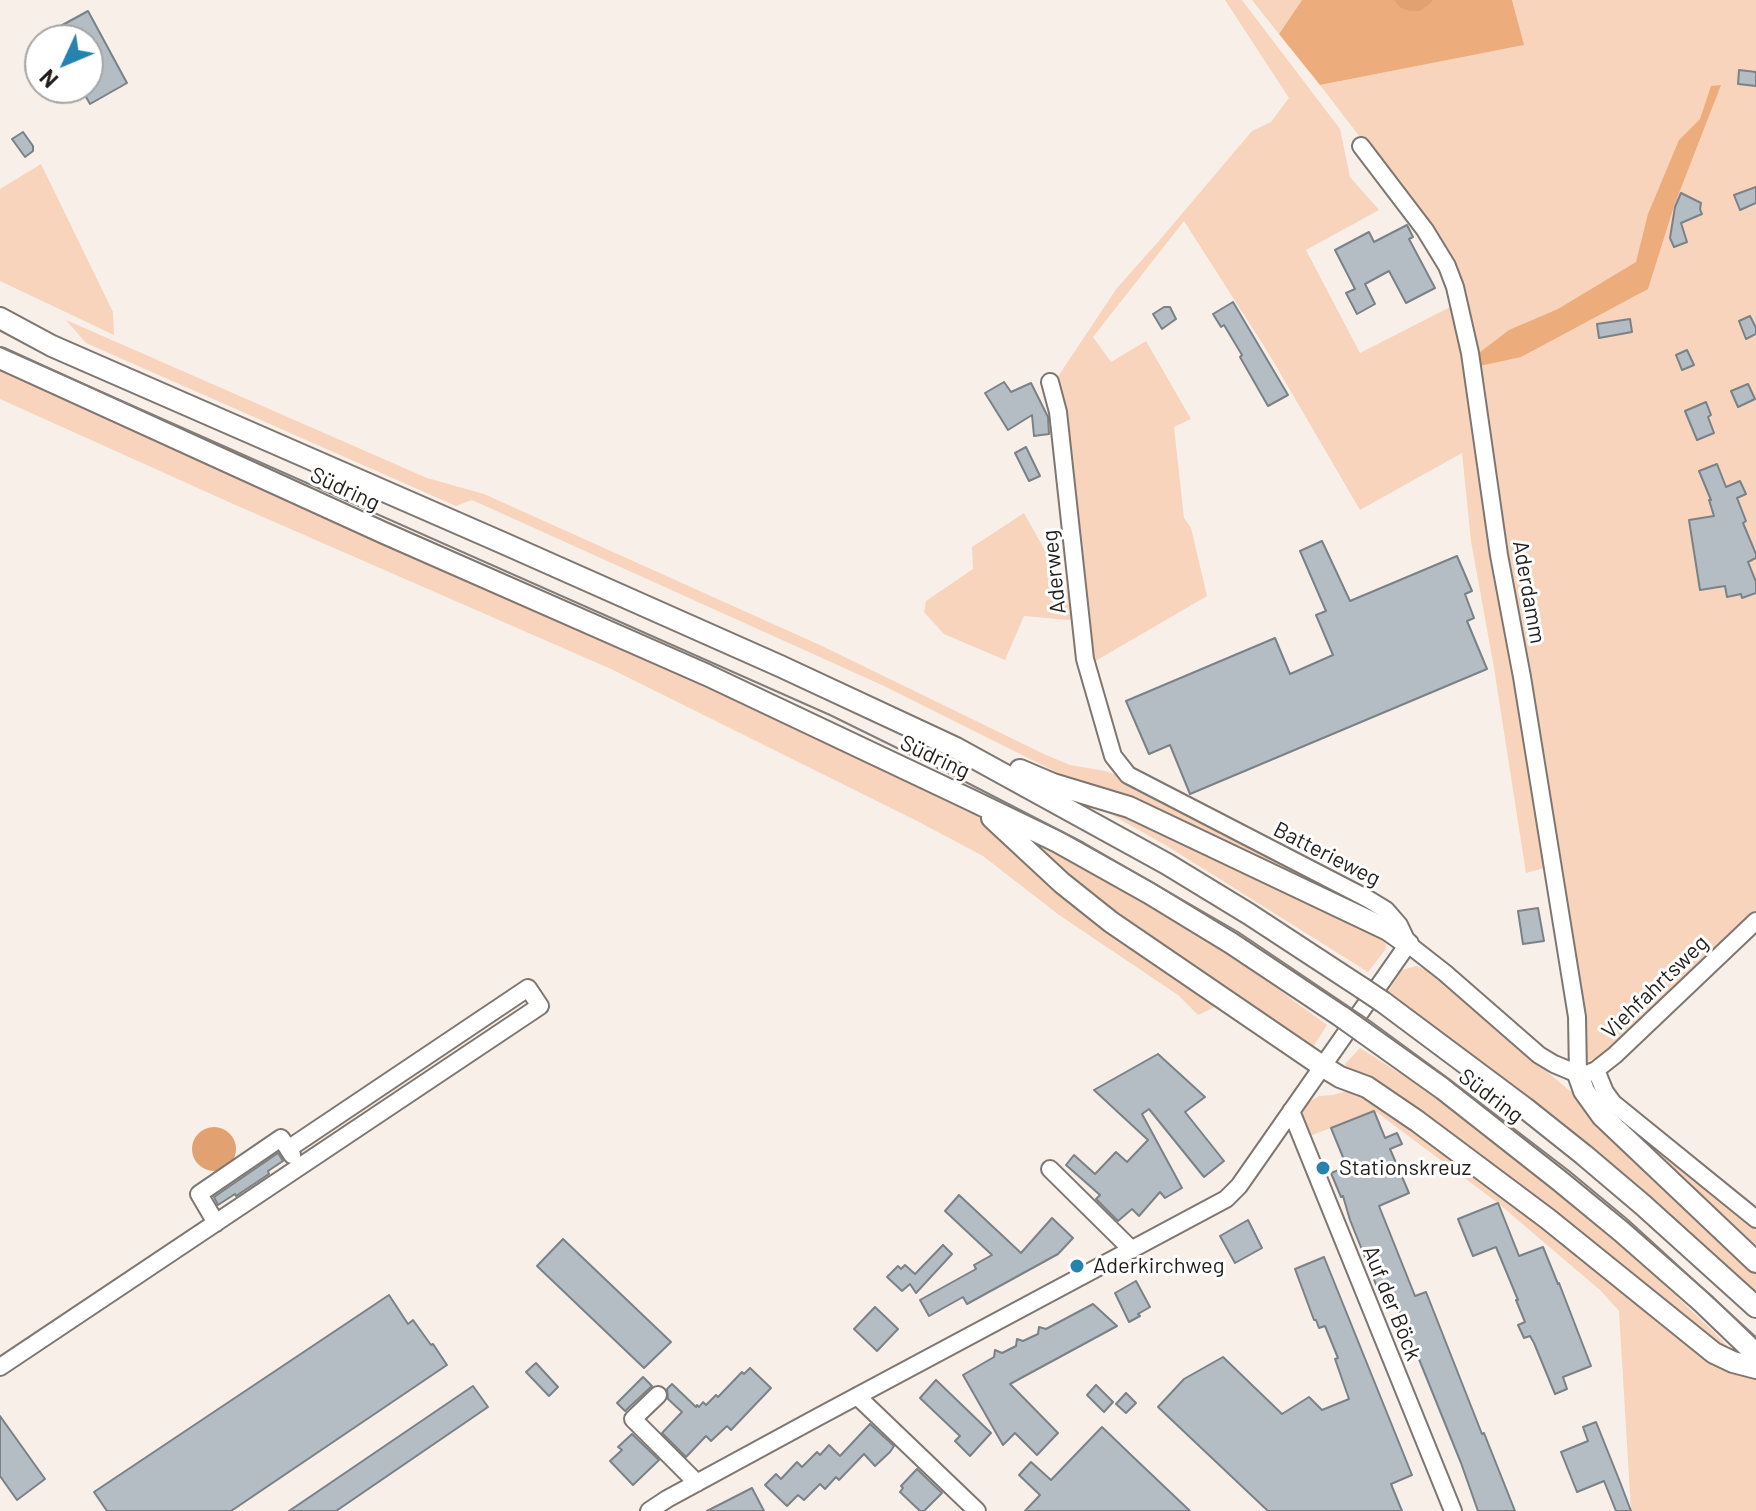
<!DOCTYPE html>
<html>
<head>
<meta charset="utf-8">
<style>
	body { margin:0 }
	#map { position:relative; width:1756px; height:1511px; overflow:hidden; background:#f9efe9; font-family:Barlow,sans-serif }
	canvas { display:block }
	.north { position:absolute; left:24px; top:24px; width:80px; height:80px; box-sizing:border-box; background:#fff; border:2px solid #a6a5a4; border-radius:50%; rotate:226deg; font-size:22px; font-weight:700; line-height:32px; text-align:center; color:#211e1c }
	.north::after { content:''; display:block; margin:auto; width:28px; height:36px; background:#2683b0; clip-path:polygon(50% 0,100% 100%,50% 72%,0 100%) }
</style>
</head>
<body>
<div id="map">
<canvas width="1756" height="1511"></canvas>
<div class="north">N</div>
</div>
<script>
const ctx = document.querySelector('canvas').getContext('2d');
ctx.lineJoin = 'round';
function fill(path, color) {
  ctx.fillStyle = color;
  ctx.fill(path, 'evenodd');
}
function toPath(rows) {
  const path = new Path2D();
  for (const r of rows) {
    if (r.length === 3) {
      path.moveTo(r[0] + r[2], r[1]);
      path.arc(r[0], r[1], r[2], 0, 2 * Math.PI);
      continue;
    }
    path.moveTo(r[0], r[1]);
    for (let i = 2; i < r.length; i += 2) path.lineTo(r[i], r[i + 1]);
  }
  return path;
}
function stroke(path, color, width, dash) {
  ctx.strokeStyle = color;
  ctx.lineWidth = width;
  ctx.lineCap = dash ? 'butt' : 'round';
  ctx.setLineDash(dash || []);
  ctx.stroke(path);
}
function label(font, color, halo, rows, align = 'center') {
  ctx.font = font + ' Barlow,sans-serif';
  ctx.lineWidth = 6;
  ctx.setLineDash([]);
  ctx.textBaseline = 'middle';
  ctx.strokeStyle = halo;
  ctx.fillStyle = color;
  for (const [text, x, y, turn = 0] of rows) {
    ctx.save();
    ctx.translate(x, y);
    ctx.rotate((+turn || 0) * Math.PI / 180);
    ctx.textAlign = isNaN(turn) ? turn : align;
    if (halo) ctx.strokeText(text, 0, 0);
    ctx.fillText(text, 0, 0);
    ctx.restore();
  }
}
const green = toPath([
	[1225,0,1242,0,1340,129,1350,177,1379,210,1306,250,1360,353,1456,304,1548,867,1526,873,1494,668,1471,541,1462,453,1360,510,1269,354,1184,221,1093,337,1111,362,1146,341,1191,419,1174,427,1184,518,1191,528,1207,596,1092,663,1059,390,1059,375,1117,288,1158,242,1252,131,1271,122,1289,98],
	[1252,0,1302,0,1279,34],
	[1512,0,1756,0,1756,910,1603,1056,1588,1061,1583,1058,1475,367,1429,227,1320,85,1523,45],
	[41,164,113,312,114,335,0,281,0,189],
	[66,320,427,478,484,494,822,646,1046,755,1070,765,1105,771,1117,775,1343,891,1391,922,1076,782,884,686,472,500,456,506,86,343],
	[0,369,594,635,789,724,1070,858,1227,952,1327,1025,1305,1060,1294,1058,1217,1006,1198,1015,1178,995,1059,915,983,856,919,822,611,669,231,503,0,399],
	[1024,513,1076,606,1075,616,1069,620,1024,616,1005,660,944,634,924,612,926,601,973,569,972,547],
	[1086,800,1115,810,1380,934,1386,945,1385,950,1368,972,1167,846],
	[1417,966,1430,972,1571,1092,1612,1105,1756,1223,1756,1296,1385,996,1402,970],
	[1360,1048,1437,1097,1610,1233,1718,1336,1756,1378,1756,1511,1631,1511,1619,1311,1601,1291,1498,1203,1375,1111,1307,1137,1300,1122,1304,1105,1319,1096,1333,1095,1351,1090,1345,1064]
]);
const forest = toPath([
	[1302,0,1512,0,1524,45,1320,85,1279,34],
	[1721,85,1674,206,1648,289,1521,357,1475,367,1479,353,1509,330,1558,309,1636,262,1648,214,1679,140,1700,119,1711,86]
]);
const water = toPath([
	[1394,0,1433,0,1427,6,1419,11,1410,11,1401,8],
	[214,1149,22]
]);
const building = toPath([
	[88,11,127,83,90,104,81,88,88,88,88,40,35,40,88,11],
	[1739,70,1756,72,1756,86,1738,84,1739,70],
	[23,132,33,146,33,151,25,157,12,139,23,132],
	[1756,187,1756,203,1740,210,1734,195,1756,187],
	[1681,193,1701,203,1700,209,1702,214,1681,223,1687,242,1674,247,1670,238,1675,207,1681,193],
	[1407,225,1413,237,1409,239,1435,288,1406,303,1389,271,1365,284,1375,304,1357,314,1346,293,1355,289,1335,250,1369,232,1374,242,1407,225],
	[1233,302,1288,395,1268,406,1240,357,1242,355,1224,325,1221,327,1213,314,1233,302],
	[1164,307,1170,307,1176,319,1162,329,1153,314,1164,307],
	[1750,316,1756,328,1756,334,1746,339,1739,321,1750,316],
	[1630,319,1632,332,1599,338,1597,324,1630,319],
	[1687,350,1694,365,1682,370,1676,355,1687,350],
	[1004,382,1011,392,1031,383,1048,417,1049,434,1034,436,1032,415,1008,430,985,393,1004,382],
	[1748,384,1755,399,1738,407,1731,391,1748,384],
	[1706,402,1711,415,1708,417,1714,433,1697,440,1685,411,1706,402],
	[1026,447,1040,476,1029,481,1015,453,1026,447],
	[1717,464,1726,487,1740,481,1746,494,1737,498,1746,521,1743,523,1756,554,1756,558,1748,562,1756,582,1756,593,1742,598,1741,594,1727,597,1725,586,1700,590,1689,520,1714,516,1709,500,1711,500,1699,471,1717,464],
	[1322,541,1350,601,1457,556,1472,591,1465,594,1474,618,1467,621,1487,669,1190,794,1170,745,1149,754,1126,701,1275,638,1290,674,1333,655,1316,615,1326,611,1300,551,1322,541],
	[1538,908,1544,941,1523,944,1518,911,1538,908],
	[1158,1054,1205,1097,1185,1112,1224,1161,1204,1177,1149,1109,1142,1114,1182,1188,1165,1198,1160,1192,1139,1216,1132,1209,1118,1221,1096,1199,1100,1195,1066,1165,1074,1155,1095,1174,1116,1152,1127,1162,1148,1140,1094,1090,1158,1054],
	[1374,1111,1385,1138,1397,1133,1402,1144,1390,1149,1409,1193,1379,1206,1415,1296,1426,1292,1482,1434,1484,1433,1515,1511,1478,1511,1461,1463,1391,1290,1381,1294,1379,1292,1350,1220,1343,1196,1341,1197,1331,1173,1347,1167,1331,1128,1374,1111],
	[278,1153,283,1161,268,1171,269,1174,236,1196,235,1194,218,1205,214,1197,278,1153],
	[959,1195,1021,1253,1052,1218,1073,1238,1058,1254,967,1304,963,1297,929,1316,920,1300,976,1269,974,1265,992,1255,945,1211,959,1195],
	[1498,1203,1519,1256,1543,1247,1558,1284,1559,1283,1591,1366,1563,1377,1567,1389,1555,1394,1534,1343,1530,1336,1524,1338,1518,1325,1525,1322,1516,1300,1518,1300,1496,1247,1473,1256,1458,1219,1498,1203],
	[1248,1220,1262,1248,1235,1263,1220,1236,1248,1220],
	[563,1239,671,1342,644,1368,537,1266,563,1239],
	[943,1245,952,1254,916,1293,910,1284,902,1291,887,1277,898,1266,901,1269,905,1265,915,1274,943,1245],
	[1324,1257,1412,1475,1391,1484,1402,1511,1268,1511,1158,1407,1184,1379,1223,1357,1282,1414,1309,1397,1322,1410,1349,1399,1335,1359,1338,1358,1325,1326,1319,1328,1316,1320,1314,1320,1295,1269,1324,1257],
	[1136,1281,1150,1307,1138,1314,1140,1316,1129,1322,1115,1293,1136,1281],
	[389,1295,408,1324,413,1320,431,1345,433,1344,447,1365,231,1511,107,1511,94,1492,389,1295],
	[1093,1304,1117,1326,1010,1384,1058,1433,1037,1455,1015,1433,1003,1445,963,1375,994,1357,995,1350,1002,1353,1016,1346,1017,1339,1023,1341,1038,1334,1039,1327,1046,1329,1093,1304],
	[875,1307,898,1329,877,1351,854,1329,875,1307],
	[536,1363,558,1387,549,1396,526,1372,536,1363],
	[750,1368,771,1388,731,1430,727,1426,711,1441,706,1436,686,1457,662,1433,682,1412,668,1399,667,1389,672,1384,696,1407,697,1405,699,1407,703,1402,706,1405,716,1395,718,1397,742,1372,744,1374,750,1368],
	[643,1377,652,1386,625,1411,617,1403,643,1377],
	[936,1380,991,1433,970,1456,955,1441,960,1436,920,1398,936,1380],
	[1096,1385,1113,1402,1104,1412,1087,1395,1096,1385],
	[473,1386,488,1407,336,1511,289,1511,473,1386],
	[1126,1393,1136,1403,1126,1413,1116,1404,1126,1393],
	[0,1416,45,1479,17,1500,0,1476,0,1416],
	[1596,1422,1620,1482,1631,1511,1616,1511,1604,1481,1577,1492,1561,1452,1588,1441,1583,1427,1596,1422],
	[870,1424,894,1446,890,1452,875,1466,864,1454,839,1480,836,1477,825,1489,820,1484,804,1500,798,1495,787,1506,765,1485,776,1474,781,1479,797,1462,802,1467,817,1452,820,1455,829,1445,840,1456,870,1424],
	[1102,1427,1130,1454,1190,1511,1025,1511,1040,1495,1019,1475,1031,1462,1051,1480,1102,1427],
	[632,1434,659,1460,633,1485,610,1461,622,1450,618,1447,632,1434],
	[917,1469,942,1493,924,1511,920,1511,900,1492,903,1488,901,1486,917,1469],
	[752,1488,764,1511,707,1511,752,1488]
]);
const minor = toPath([
	[1361,146,1425,230,1447,266,1455,287,1470,353,1499,555,1522,677,1577,1017,1578,1074],
	[1050,382,1058,412,1085,659,1113,756,1128,775,1368,899,1386,910,1399,925,1408,944,1445,973,1539,1055,1554,1064,1578,1074,1589,1073,1596,1070,1615,1055,1756,921],
	[1596,1070,1605,1092,1613,1103,1756,1219],
	[1291,1111,1453,1511],
	[1050,1169,1132,1250],
	[216,1223,199,1194,281,1138,292,1155],
	[0,1367,540,1006,528,988,288,1149],
	[658,1395,633,1419,697,1483],
	[857,1396,977,1511],
	[649,1511,667,1499,818,1417,1226,1199,1239,1186,1408,944]
]);
const major = toPath([
	[0,318,52,346,503,543,780,666,956,748,1167,864,1249,914,1362,988],
	[0,358,384,533,707,675,971,800,1058,842,1149,893,1231,943,1342,1017],
	[1020,770,1053,784,1129,807,1388,930,1408,944],
	[992,818,1062,883,1111,922,1322,1066,1340,1077,1367,1087,1417,1121,1548,1219,1714,1353,1733,1362,1756,1368],
	[1383,1002,1525,1108,1584,1155,1643,1205,1756,1307],
	[1363,1032,1443,1089,1560,1181,1622,1232,1703,1303,1756,1354],
	[1578,1074,1584,1091,1602,1116,1756,1262]
]);
const tram = toPath([
	[0,347,830,715,956,777,1084,843,1238,932,1370,1021,1449,1079,1569,1171,1628,1220,1756,1337]
]);
const majorBridge = toPath([
	[1362,988,1383,1002],
	[1342,1017,1363,1032]
]);
const markers = [
	[1323,1168,8,"#2683b0"],
	[1077,1266,8,"#2683b0"]
];
const streetNames = [
	["Südring",345,489,25],
	["Aderweg",1054,572,-96],
	["Aderdamm",1529,592,80],
	["Südring",935,757,25],
	["Batterieweg",1327,854,27],
	["Viehfahrtsweg",1655,987,-44],
	["Südring",1491,1096,37],
	["Auf der Böck",1392,1303,68]
];
const poiNames = [
	["Stationskreuz",1339,1168],
	["Aderkirchweg",1093,1266]
];
fill(green, '#f7d4bb');
fill(forest, '#edac7b');
fill(water, '#e2a171');
fill(building, '#b3bdc3');
stroke(building, '#798287', 2);
stroke(minor, '#7e7670', 20);
stroke(major, '#7e7670', 24);
stroke(minor, '#fff', 16);
stroke(major, '#fff', 20);
stroke(tram, '#837d79', 2);
stroke(majorBridge, '#7e7670', 24, []);
stroke(majorBridge, '#fff', 20);
for (const [x, y, r, color] of markers) {
  const dot = new Path2D();
  dot.arc(x, y, r, 0, 2 * Math.PI);
  ctx.fillStyle = color;
  ctx.fill(dot);
  stroke(dot, '#fff', 3);
}
label('22px', '#211e1c', '#fff', streetNames);
label('22px', '#211e1c', '#fff', poiNames, 'left');
</script>
</body>
</html>
